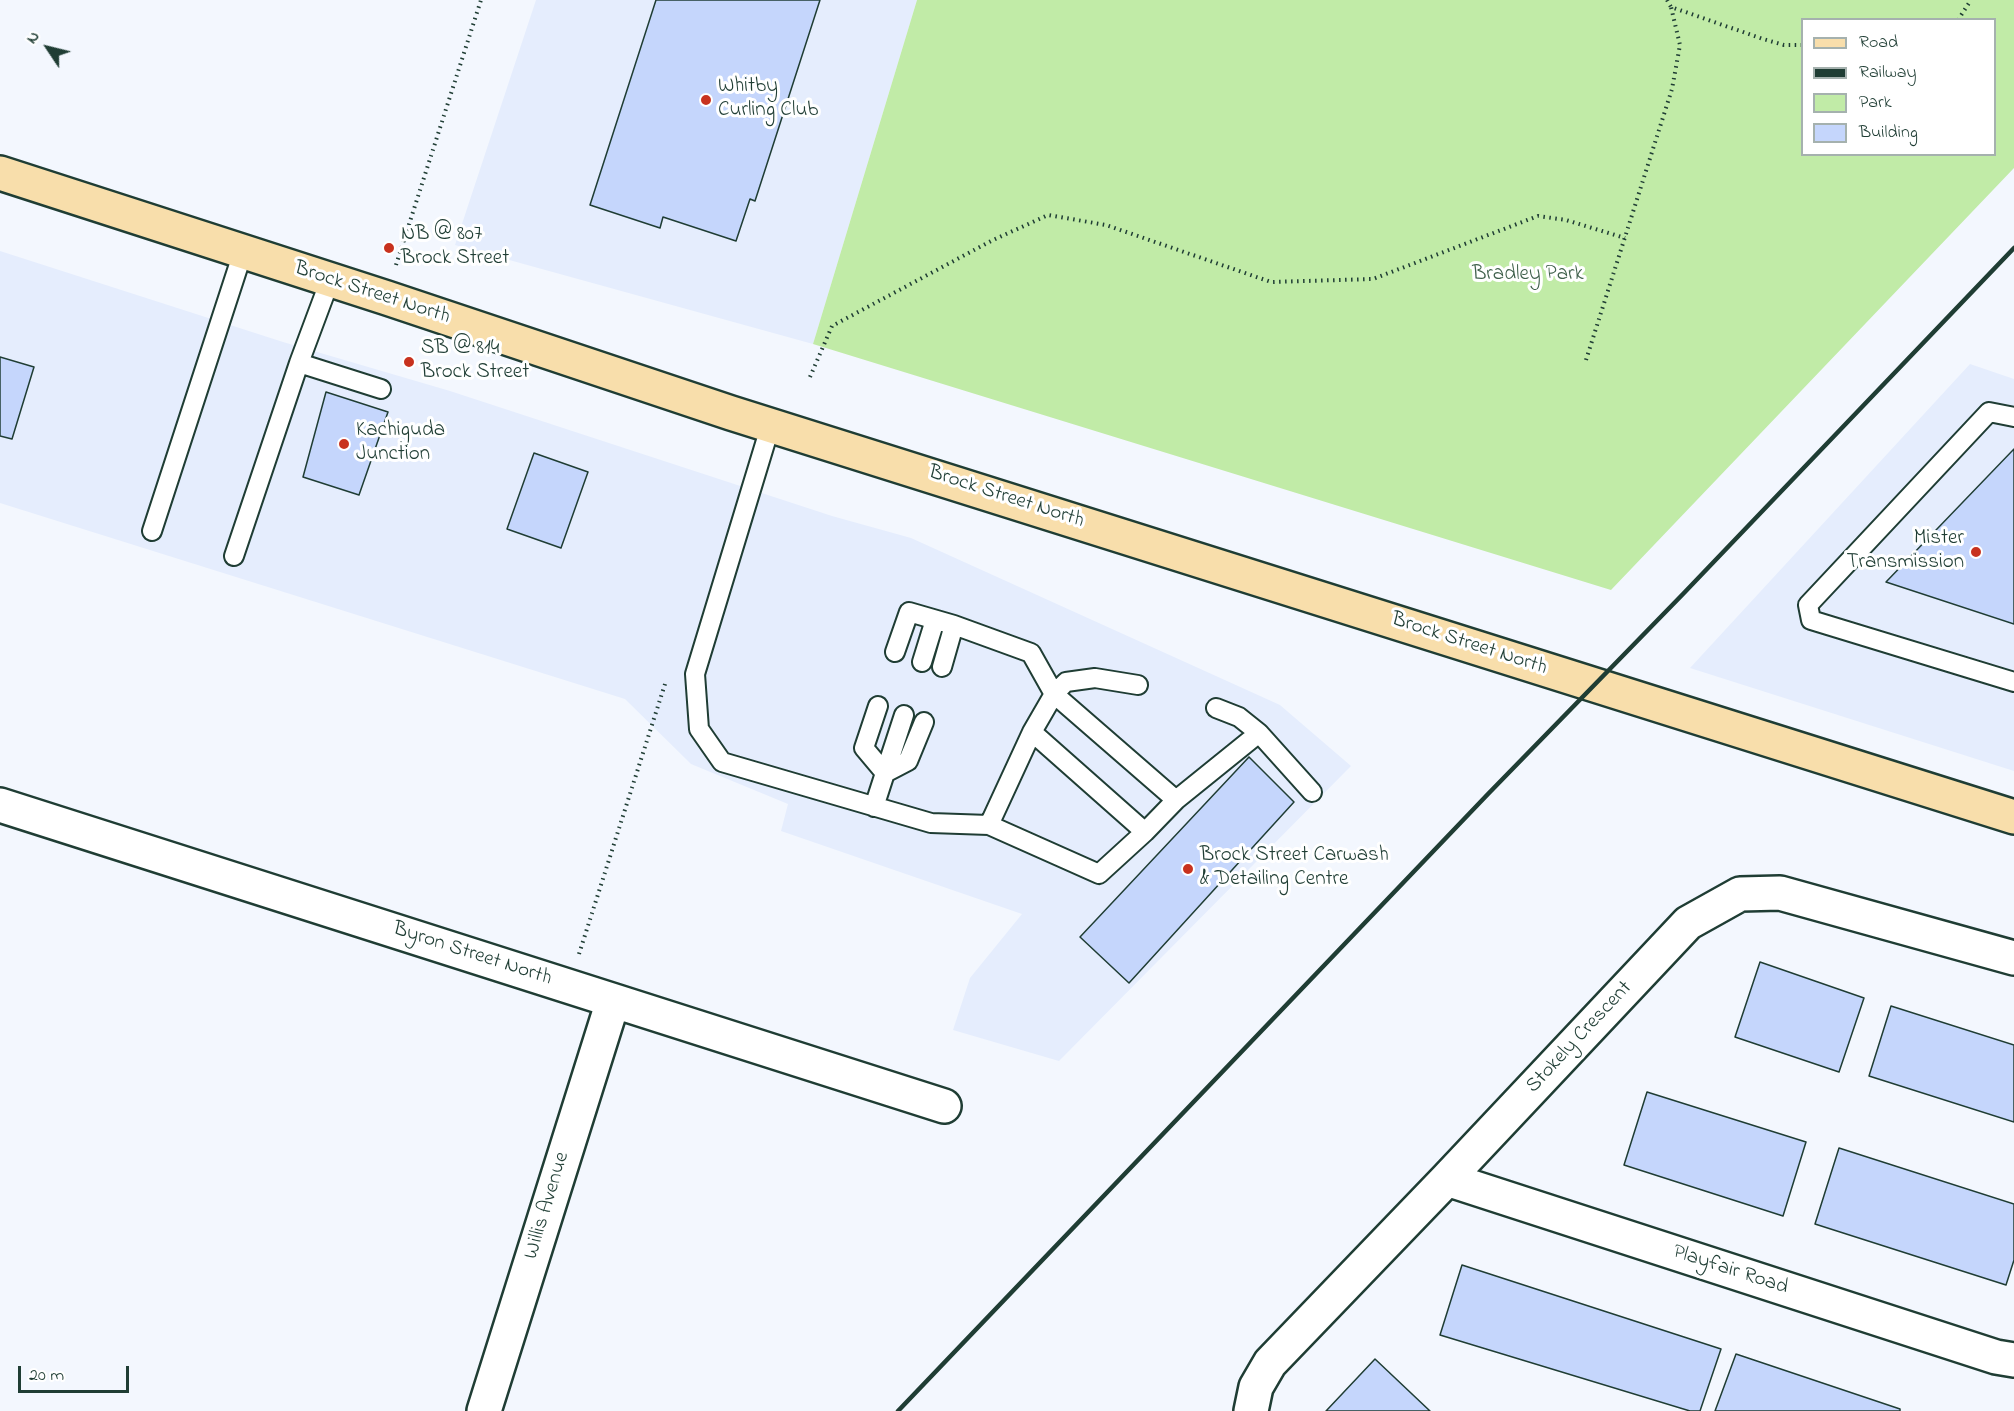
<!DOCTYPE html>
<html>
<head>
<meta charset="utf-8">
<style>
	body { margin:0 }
	#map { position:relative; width:2014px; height:1411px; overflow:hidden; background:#f3f7fe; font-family:"Indie Flower",sans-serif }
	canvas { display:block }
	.legend { position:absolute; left:1801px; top:18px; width:195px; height:138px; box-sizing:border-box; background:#fff; border:2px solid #a5b1ae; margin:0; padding:8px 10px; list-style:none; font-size:18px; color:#1f3d34 }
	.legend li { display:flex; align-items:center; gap:12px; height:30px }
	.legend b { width:30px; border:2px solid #a5b1ae }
	.north { position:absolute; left:18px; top:18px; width:60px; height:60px; -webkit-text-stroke:4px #fff; paint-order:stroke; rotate:305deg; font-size:16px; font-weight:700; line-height:24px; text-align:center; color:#1f3d34 }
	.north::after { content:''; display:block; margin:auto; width:21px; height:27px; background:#1f3d34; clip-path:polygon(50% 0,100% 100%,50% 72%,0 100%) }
	.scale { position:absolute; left:18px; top:1366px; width:111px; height:27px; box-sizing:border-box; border:3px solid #1f3d34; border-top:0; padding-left:8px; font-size:18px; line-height:21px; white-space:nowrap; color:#1f3d34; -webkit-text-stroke:4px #fff; paint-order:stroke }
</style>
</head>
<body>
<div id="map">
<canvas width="2014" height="1411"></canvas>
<ul class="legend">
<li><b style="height:8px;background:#f8deab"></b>Road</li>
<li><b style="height:8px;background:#1f3d34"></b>Railway</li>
<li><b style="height:16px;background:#c1eba7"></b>Park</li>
<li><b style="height:16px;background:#c5d6fc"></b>Building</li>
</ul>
<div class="north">N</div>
<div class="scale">20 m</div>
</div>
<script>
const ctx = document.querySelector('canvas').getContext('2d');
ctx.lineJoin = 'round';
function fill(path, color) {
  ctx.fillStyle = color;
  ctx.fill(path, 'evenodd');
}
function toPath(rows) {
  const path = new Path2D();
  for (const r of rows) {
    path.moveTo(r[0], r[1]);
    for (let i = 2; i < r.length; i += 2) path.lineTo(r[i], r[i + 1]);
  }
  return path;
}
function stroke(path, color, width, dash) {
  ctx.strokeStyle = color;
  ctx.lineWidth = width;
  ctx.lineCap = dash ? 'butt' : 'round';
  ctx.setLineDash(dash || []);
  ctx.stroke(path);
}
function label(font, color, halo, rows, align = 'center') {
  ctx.font = font + ' "Indie Flower",sans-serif';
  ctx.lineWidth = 6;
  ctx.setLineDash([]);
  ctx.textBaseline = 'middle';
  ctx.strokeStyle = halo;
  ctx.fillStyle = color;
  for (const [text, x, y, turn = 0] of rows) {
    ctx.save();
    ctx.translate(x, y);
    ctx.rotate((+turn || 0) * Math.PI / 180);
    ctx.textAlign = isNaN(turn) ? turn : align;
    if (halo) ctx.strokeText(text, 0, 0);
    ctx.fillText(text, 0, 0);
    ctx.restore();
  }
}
const built = toPath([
	[536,0,917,0,813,344,455,245],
	[0,251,283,342,450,391,832,516,911,538,1280,705,1351,766,1059,1061,953,1030,970,978,1022,914,781,831,788,804,691,764,625,699,0,503],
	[1970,364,2014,379,2014,771,1690,668]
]);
const green = toPath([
	[917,0,2014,0,2014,168,1611,590,813,344],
	[1802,20,1994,20,1994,154,1802,154]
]);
const building = toPath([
	[656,0,820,0,755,201,750,199,736,241,663,217,660,228,590,205,656,0],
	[0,357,34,367,12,439,0,436,0,357],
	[326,392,388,412,359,495,303,477,326,392],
	[2014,449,2014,624,1886,582,2014,449],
	[534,453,588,472,561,548,507,529,534,453],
	[1249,757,1294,802,1129,983,1080,937,1249,757],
	[1760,962,1864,998,1839,1072,1735,1037,1760,962],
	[1891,1006,2014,1045,2014,1122,1869,1076,1891,1006],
	[1647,1092,1806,1142,1783,1216,1624,1165,1647,1092],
	[1839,1148,2014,1204,2014,1260,2006,1285,1815,1224,1839,1148],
	[1462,1265,1721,1349,1700,1411,1690,1411,1440,1335,1462,1265],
	[1736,1354,1900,1409,1900,1411,1715,1411,1736,1354],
	[1375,1359,1430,1411,1326,1411,1375,1359]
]);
const path = toPath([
	[1667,0,1671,7,1763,39,1784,45,1802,45],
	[1958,20,1971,0],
	[396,265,481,0],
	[1586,360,1672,89,1680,45,1671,7],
	[810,377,832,326,991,241,1048,215,1106,225,1271,282,1373,279,1538,216,1566,220,1625,238],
	[579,954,665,684]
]);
const service = toPath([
	[299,363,381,389],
	[2014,417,1989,412,1808,605,1811,620,2014,682],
	[771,424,695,674,699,729,722,762,931,823,989,825,1032,732,1054,694,1176,800,1259,733,1312,792],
	[152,531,243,252],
	[234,556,299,363,330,280],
	[895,652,909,612,954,625],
	[922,662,935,620],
	[942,667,954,625,1031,653,1054,694,1066,682,1095,678,1138,685],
	[878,706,864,748,885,773],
	[1216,708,1239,717,1259,733],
	[1032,732,1145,832],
	[885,773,904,715],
	[874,807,885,773,908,761,924,722],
	[989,825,1099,874,1145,832,1176,800]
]);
const minor = toPath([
	[0,805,944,1106],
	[1447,1179,1996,1357,2014,1360],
	[484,1411,613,1001],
	[1251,1411,1256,1387,1270,1363,1447,1179,1688,923,1740,894,1780,893,2014,958]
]);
const primary = toPath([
	[0,173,387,298,731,413,2014,817]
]);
const rail = toPath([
	[898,1411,1488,794,1683,594,2014,248]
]);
const markers = [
	[706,100,6,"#c8321e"],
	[389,248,6,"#c8321e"],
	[409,362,6,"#c8321e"],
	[344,444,6,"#c8321e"],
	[1976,552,6,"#c8321e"],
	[1188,869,6,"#c8321e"]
];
const poiNames = [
	["Whitby",718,88],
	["Curling Club",718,112],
	["NB @ 807",401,236],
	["Brock Street",401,260],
	["SB @ 814",421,350],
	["Brock Street",421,374],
	["Kachiguda",356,432],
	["Junction",356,456],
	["Mister",1964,540,"right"],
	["Transmission",1964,564,"right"],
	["Brock Street Carwash",1200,857],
	["& Detailing Centre",1200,881]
];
const parkNames = [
	["Bradley Park",1528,276]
];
const streetNames = [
	["Brock Street North",372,294,18],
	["Brock Street North",1006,498,18],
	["Brock Street North",1469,645,18],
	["Byron Street North",472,955,18],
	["Stokely Crescent",1580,1038,-47],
	["Willis Avenue",548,1206,-73],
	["Playfair Road",1730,1271,18]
];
fill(built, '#e5edfd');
fill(green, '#c1eba7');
fill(building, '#c5d6fc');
stroke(building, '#1f3d34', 1.5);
stroke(service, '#1f3d34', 22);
stroke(minor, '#1f3d34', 38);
stroke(primary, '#1f3d34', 38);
stroke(path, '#1f3d34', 4, [1.5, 4.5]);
stroke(service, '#fff', 18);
stroke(minor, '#fff', 33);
stroke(primary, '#f8deab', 33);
stroke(rail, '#1f3d34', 4.5);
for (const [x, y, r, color] of markers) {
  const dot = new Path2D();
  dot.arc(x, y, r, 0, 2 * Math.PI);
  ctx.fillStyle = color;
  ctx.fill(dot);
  stroke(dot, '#fff', 2);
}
label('21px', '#1f3d34', '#fff', poiNames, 'left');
label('21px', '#3f604b', '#fff', parkNames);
label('21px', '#1f3d34', '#fff', streetNames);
</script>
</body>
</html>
